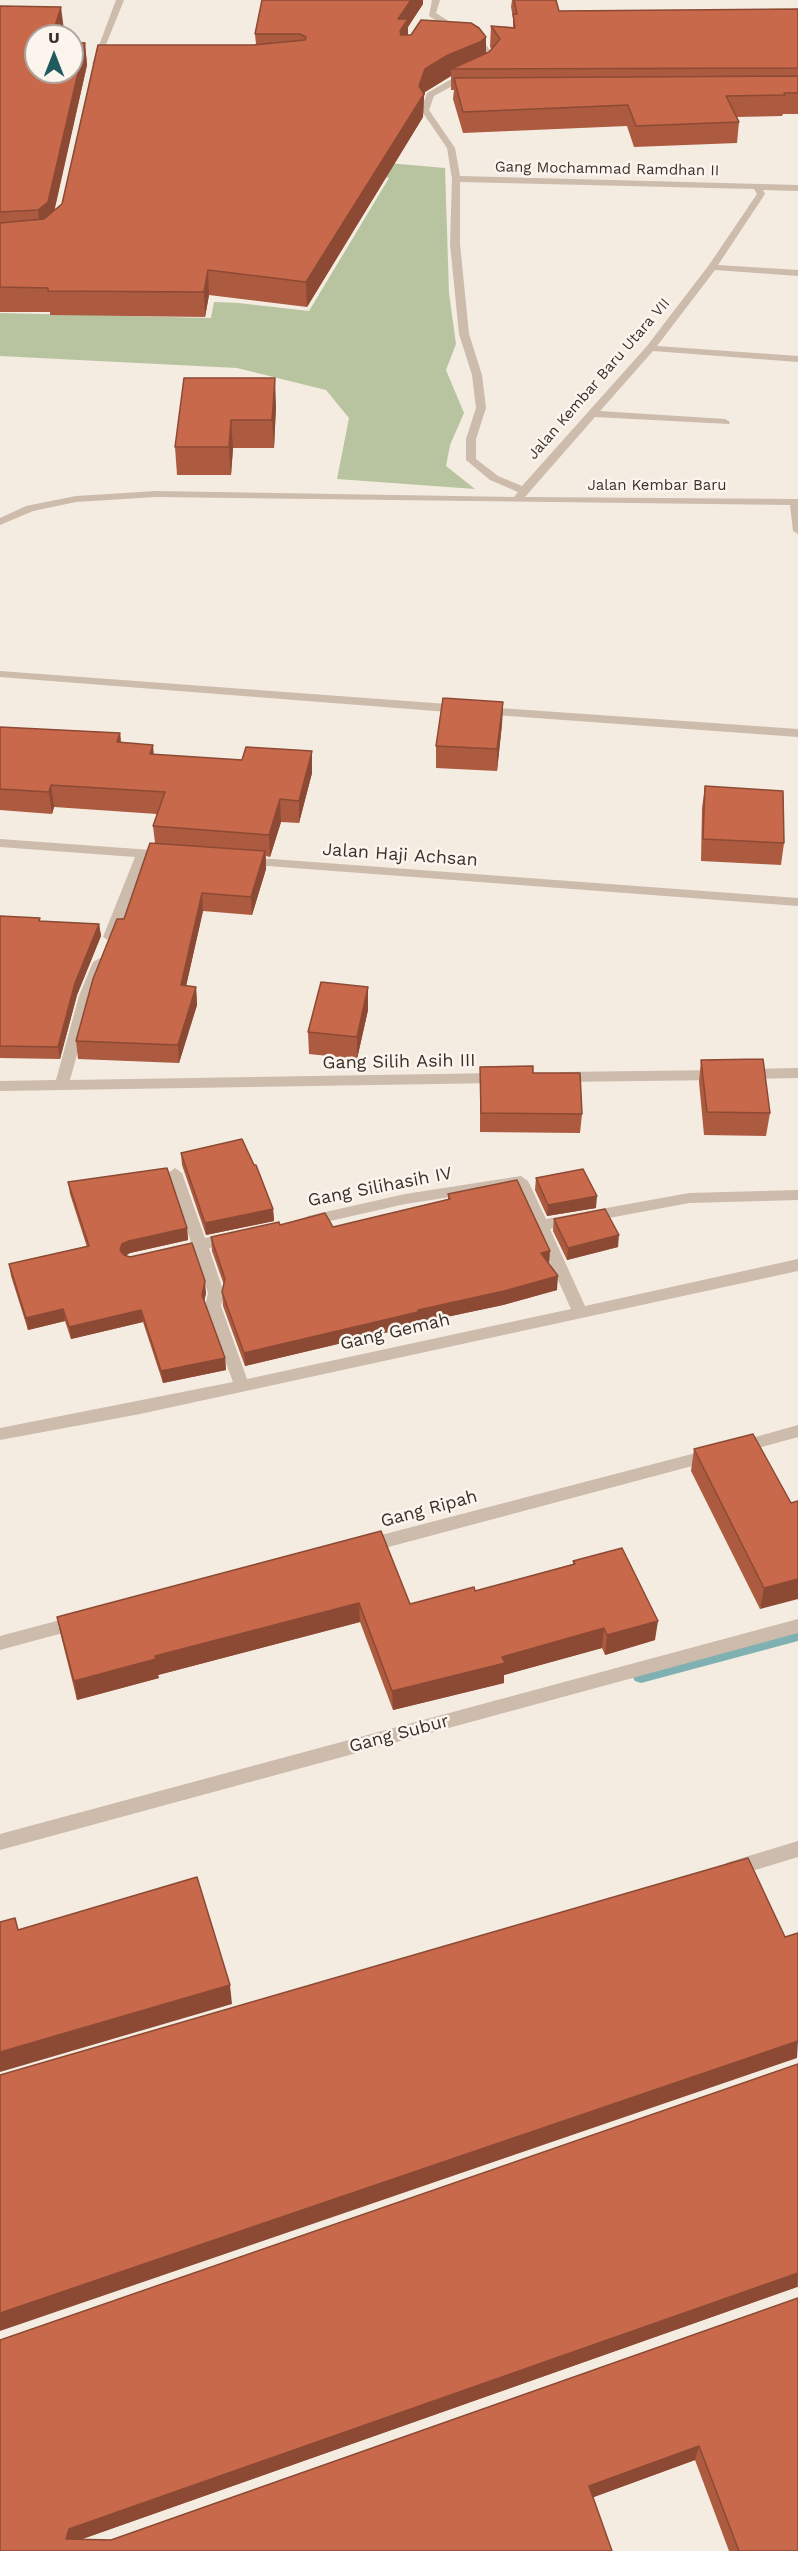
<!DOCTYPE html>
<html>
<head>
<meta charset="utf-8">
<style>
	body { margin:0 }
	#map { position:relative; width:798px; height:2551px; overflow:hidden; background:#f4ebe1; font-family:"Work Sans",sans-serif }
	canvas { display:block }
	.north { position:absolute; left:24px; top:24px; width:60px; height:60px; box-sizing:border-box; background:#fbf5ee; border:2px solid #aea6a0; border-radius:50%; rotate:0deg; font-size:16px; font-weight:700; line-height:24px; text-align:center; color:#3b302b }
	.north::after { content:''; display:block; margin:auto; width:21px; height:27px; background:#1f5a5e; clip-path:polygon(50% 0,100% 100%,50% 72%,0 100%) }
</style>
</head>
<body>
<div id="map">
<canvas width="798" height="2551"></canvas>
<div class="north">U</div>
</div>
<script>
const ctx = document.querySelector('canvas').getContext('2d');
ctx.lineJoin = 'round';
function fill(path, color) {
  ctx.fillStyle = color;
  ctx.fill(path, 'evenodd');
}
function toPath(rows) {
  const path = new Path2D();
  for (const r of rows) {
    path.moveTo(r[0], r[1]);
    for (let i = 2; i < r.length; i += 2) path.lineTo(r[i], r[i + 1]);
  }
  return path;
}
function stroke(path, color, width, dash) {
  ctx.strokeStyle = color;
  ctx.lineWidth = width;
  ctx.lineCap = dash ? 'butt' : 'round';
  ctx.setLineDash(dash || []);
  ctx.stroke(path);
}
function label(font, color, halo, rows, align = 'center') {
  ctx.font = font + ' "Work Sans",sans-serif';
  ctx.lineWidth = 5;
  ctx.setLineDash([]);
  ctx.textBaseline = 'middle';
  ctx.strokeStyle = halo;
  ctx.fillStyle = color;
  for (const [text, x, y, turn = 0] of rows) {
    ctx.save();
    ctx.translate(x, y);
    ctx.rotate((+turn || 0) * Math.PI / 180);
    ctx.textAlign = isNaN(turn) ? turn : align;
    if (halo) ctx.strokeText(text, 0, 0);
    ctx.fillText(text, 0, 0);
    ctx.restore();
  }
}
const green = toPath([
	[388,163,445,168,449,293,456,344,446,370,464,413,450,445,446,466,475,489,337,479,349,418,326,390,237,368,0,356,0,313,211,318,214,302,238,303,309,311,389,178,381,176]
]);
const stream = toPath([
	[798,1627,798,1641,641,1683,635,1681,632,1676,635,1671,641,1669,798,1627]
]);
const minor = toPath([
	[116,0,124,0,99,62,92,64,116,0],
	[432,0,440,0,436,13,486,45,497,60,487,71,463,80,434,96,429,110,455,148,460,176,798,185,798,191,763,190,765,194,718,265,798,270,798,276,715,270,657,346,798,356,798,362,653,351,600,411,725,419,730,422,729,424,595,417,525,497,798,499,798,534,793,531,790,505,156,497,76,502,33,511,0,525,0,518,26,506,76,496,156,491,514,497,518,492,490,480,466,460,466,439,476,408,472,375,459,334,450,244,452,179,447,148,421,110,427,93,457,76,481,67,489,60,480,49,429,16,432,0],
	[460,182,754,189,757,194,709,265,647,346,522,486,498,476,476,459,476,439,486,408,482,375,469,334,460,244,460,182],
	[0,671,461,705,467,709,461,713,0,677,0,671],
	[485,707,798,729,798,737,481,714,481,708,485,707],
	[0,839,165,851,171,855,165,859,147,858,117,937,110,941,103,937,135,857,0,847,0,839],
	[245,857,798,898,798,906,241,864,239,861,241,858,245,857],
	[100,958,107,962,93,996,70,1080,498,1073,505,1078,498,1083,0,1091,0,1081,56,1080,79,996,93,962,100,958],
	[798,1068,798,1078,747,1079,740,1074,747,1069,798,1068],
	[720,1070,727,1075,720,1080,561,1082,554,1077,561,1072,720,1070],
	[175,1168,182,1173,205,1238,231,1233,236,1234,238,1238,236,1242,209,1248,224,1293,221,1306,247,1379,571,1309,516,1187,405,1204,308,1226,301,1221,308,1216,405,1194,521,1176,528,1181,546,1219,689,1193,798,1190,798,1200,689,1203,550,1229,585,1306,798,1259,798,1271,140,1414,0,1440,0,1428,233,1382,205,1306,208,1293,195,1252,187,1251,185,1247,191,1242,168,1173,175,1168],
	[798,1425,798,1437,740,1453,734,1451,732,1447,734,1443,798,1425],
	[711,1449,717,1451,719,1455,717,1459,711,1461,366,1553,360,1551,358,1546,360,1541,366,1539,711,1449],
	[79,1615,85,1617,87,1622,85,1627,0,1650,0,1636,79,1615],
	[798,1619,798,1633,0,1850,0,1834,798,1619],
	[798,1841,798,1857,732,1877,726,1875,723,1869,726,1863,732,1861,798,1841]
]);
const wall = toPath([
	[411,0,423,0,423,4,408,27,408,35,486,53,489,52,492,49,490,47,491,26,513,27,513,18,511,7,512,0,556,0,559,11,798,9,798,114,783,114,782,116,737,117,739,122,737,143,634,147,627,126,463,133,453,99,454,90,451,90,451,76,425,92,424,96,423,117,307,307,209,295,205,317,50,315,50,312,0,312,0,6,64,30,62,36,36,36,36,72,85,43,87,65,54,210,256,44,255,34],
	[184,378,276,406,274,448,233,448,231,475,177,475,175,447],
	[503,702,502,724,497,771,436,768,436,746],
	[0,727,120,733,121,743,154,755,312,773,299,823,281,822,270,857,266,856,266,869,252,915,203,911,186,986,196,987,197,1005,179,1063,78,1059,76,1041,155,843,153,826,157,814,54,807,52,814,0,810],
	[705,786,784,843,781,865,701,861,702,808],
	[0,916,41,921,99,924,101,936,77,995,60,1059,0,1058],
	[368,1010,357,1059,309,1054,308,1032],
	[701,1060,770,1113,766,1136,704,1135,699,1082],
	[480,1067,533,1073,582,1114,580,1133,480,1132],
	[181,1153,254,1165,273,1209,274,1221,206,1235,182,1165],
	[536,1178,596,1208,547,1216,535,1190],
	[68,1182,187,1228,188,1240,130,1253,125,1256,206,1293,204,1301,225,1358,226,1370,163,1383,143,1322,71,1339,65,1321,28,1330,11,1276,9,1264,87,1247,70,1194],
	[448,1194,549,1263,557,1290,503,1305,418,1323,418,1325,245,1366,223,1306,222,1292,224,1285,212,1251,211,1237,280,1225,333,1227,448,1200],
	[554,1219,618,1247,567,1260,553,1231],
	[694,1449,791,1503,760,1609,691,1471],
	[381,1531,410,1604,475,1591,573,1564,573,1561,655,1640,605,1655,602,1648,504,1675,504,1683,393,1710,360,1622,158,1675,159,1678,77,1700,61,1636,57,1617],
	[798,2064,798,2287,797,2287,82,2539,111,2540,798,2298,798,2551,729,2551,695,2460,593,2497,0,2551]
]);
const shadedWall = toPath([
	[411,0,423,0,423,4,408,27,408,42,400,54,398,19],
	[61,7,64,30,62,36,52,36],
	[486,37,486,60,451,69,451,76,425,92,424,96,423,117,307,307,306,282,419,86,425,69,448,55],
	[85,43,87,65,51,226,41,234,38,210],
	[208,270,209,295,205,317,204,292],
	[275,378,276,406,274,448,272,420],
	[231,420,233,448,231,475,229,447],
	[503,702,502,724,497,771,497,749],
	[120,733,122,755,117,742],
	[153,745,155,767,150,754],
	[312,751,312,773,299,823,299,801],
	[51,785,54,807,52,814,49,792],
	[280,799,281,822,270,857,269,835],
	[265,851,266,869,252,915,251,897],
	[202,893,203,911,182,1004,181,985],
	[99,924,101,936,77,995,60,1059,58,1047,75,983],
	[196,987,197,1005,179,1063,178,1045],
	[368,987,368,1010,357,1059,357,1037],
	[597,1196,596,1208,547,1216,548,1205],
	[273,1209,274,1221,206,1235,205,1223],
	[187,1228,188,1240,130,1253,124,1256,120,1250,122,1244,129,1241],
	[619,1235,618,1247,567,1260,568,1248],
	[550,1251,549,1265,541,1253],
	[558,1276,557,1290,503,1305,418,1323,418,1325,245,1366,244,1353],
	[205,1281,206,1293,203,1307,202,1295],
	[63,1309,65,1321,28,1330,26,1318],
	[141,1310,143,1322,71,1339,69,1327],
	[225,1358,226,1370,163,1383,161,1371],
	[798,1579,798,1599,760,1609,764,1588],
	[359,1603,360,1622,158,1675,159,1678,77,1700,74,1681,155,1656],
	[658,1621,655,1640,605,1655,607,1635],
	[604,1628,602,1648,504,1675,504,1683,393,1710,392,1691,502,1657],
	[230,1985,232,2004,0,2072,0,2052],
	[798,2041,797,2058,0,2331,0,2313],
	[798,2273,797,2287,74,2542,66,2539,69,2529],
	[699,2446,695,2460,586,2500,589,2486]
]);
const building = toPath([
	[262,0,411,0,398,19,408,19,400,31,401,35,411,35,421,20,471,23,479,28,486,37,480,42,448,55,425,69,419,86,424,94,306,282,208,270,204,292,48,291,48,288,0,287,0,223,44,219,62,204,98,45,253,45,305,40,306,37,300,34,255,34,262,0],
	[514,0,556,0,559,11,798,9,798,68,451,69,489,52,500,39,491,26,515,28,513,14,517,14,514,0],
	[0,6,61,7,52,36,36,36,36,72,72,72,72,42,85,43,48,202,38,210,0,212,0,6],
	[798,76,798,93,784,93,785,95,726,96,739,122,636,126,628,105,463,112,454,78,798,76],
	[184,378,275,378,272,420,231,420,229,447,175,447,184,378],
	[443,698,503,702,497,749,436,746,443,698],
	[0,727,120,733,117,742,153,745,150,754,242,760,246,747,312,751,299,801,280,799,269,835,153,826,165,792,51,785,49,792,0,789,0,727],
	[705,786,783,791,784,843,703,839,705,786],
	[150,843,265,851,251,897,202,893,181,985,196,987,178,1045,76,1041,93,979,117,919,124,919,150,843],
	[0,916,40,918,39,921,99,924,75,983,58,1047,0,1046,0,916],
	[321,982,368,987,357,1037,308,1032,321,982],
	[763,1059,770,1113,707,1112,701,1060,763,1059],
	[533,1066,533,1073,580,1073,582,1114,481,1113,480,1067,533,1066],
	[242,1139,254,1165,256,1165,273,1209,205,1223,181,1153,242,1139],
	[167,1168,187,1228,129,1241,122,1244,120,1250,124,1255,130,1257,192,1243,205,1281,202,1295,225,1358,161,1371,141,1310,69,1327,63,1309,26,1318,9,1264,89,1246,68,1182,167,1168],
	[583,1169,597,1196,548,1205,536,1178,583,1169],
	[517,1180,550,1251,541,1253,558,1276,504,1291,418,1310,418,1312,244,1353,222,1292,225,1279,211,1237,279,1222,280,1225,325,1213,333,1227,450,1199,448,1194,517,1180],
	[605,1209,619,1235,568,1248,554,1219,605,1209],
	[753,1434,791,1503,798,1501,798,1579,764,1588,694,1449,753,1434],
	[381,1531,410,1604,474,1587,475,1591,575,1564,573,1561,622,1548,658,1621,607,1635,604,1628,502,1657,505,1663,392,1691,359,1603,155,1656,156,1659,74,1681,57,1617,381,1531],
	[748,1858,785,1937,798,1933,798,2041,0,2313,0,2075,748,1858],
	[197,1877,230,1985,0,2052,0,1922,15,1918,18,1930,197,1877],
	[798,2064,798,2273,69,2529,66,2539,111,2540,798,2298,798,2551,739,2551,699,2446,589,2486,612,2551,0,2551,0,2340,798,2064]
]);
const farStreetnames = [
	["Gang Mochammad Ramdhan II",607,169,1],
	["Jalan Kembar Baru Utara VII",599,379,-49],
	["Jalan Kembar Baru",657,486]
];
const streetNames = [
	["Jalan Haji Achsan",400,855,4],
	["Gang Silih Asih III",399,1062,-1],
	["Gang Silihasih IV",380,1187,-11],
	["Gang Gemah",395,1332,-13],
	["Gang Ripah",429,1509,-15],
	["Gang Subur",399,1734,-15]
];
fill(green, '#b8c4a0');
fill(stream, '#7fb0b2');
fill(minor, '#cdbbac');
fill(wall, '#ac5a40');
fill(shadedWall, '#8c4a34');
fill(building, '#c8694b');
stroke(building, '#8c4a34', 1.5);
label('15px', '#3b302b', '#fbf5ee', farStreetnames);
label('18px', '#3b302b', '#fbf5ee', streetNames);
</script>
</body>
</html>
